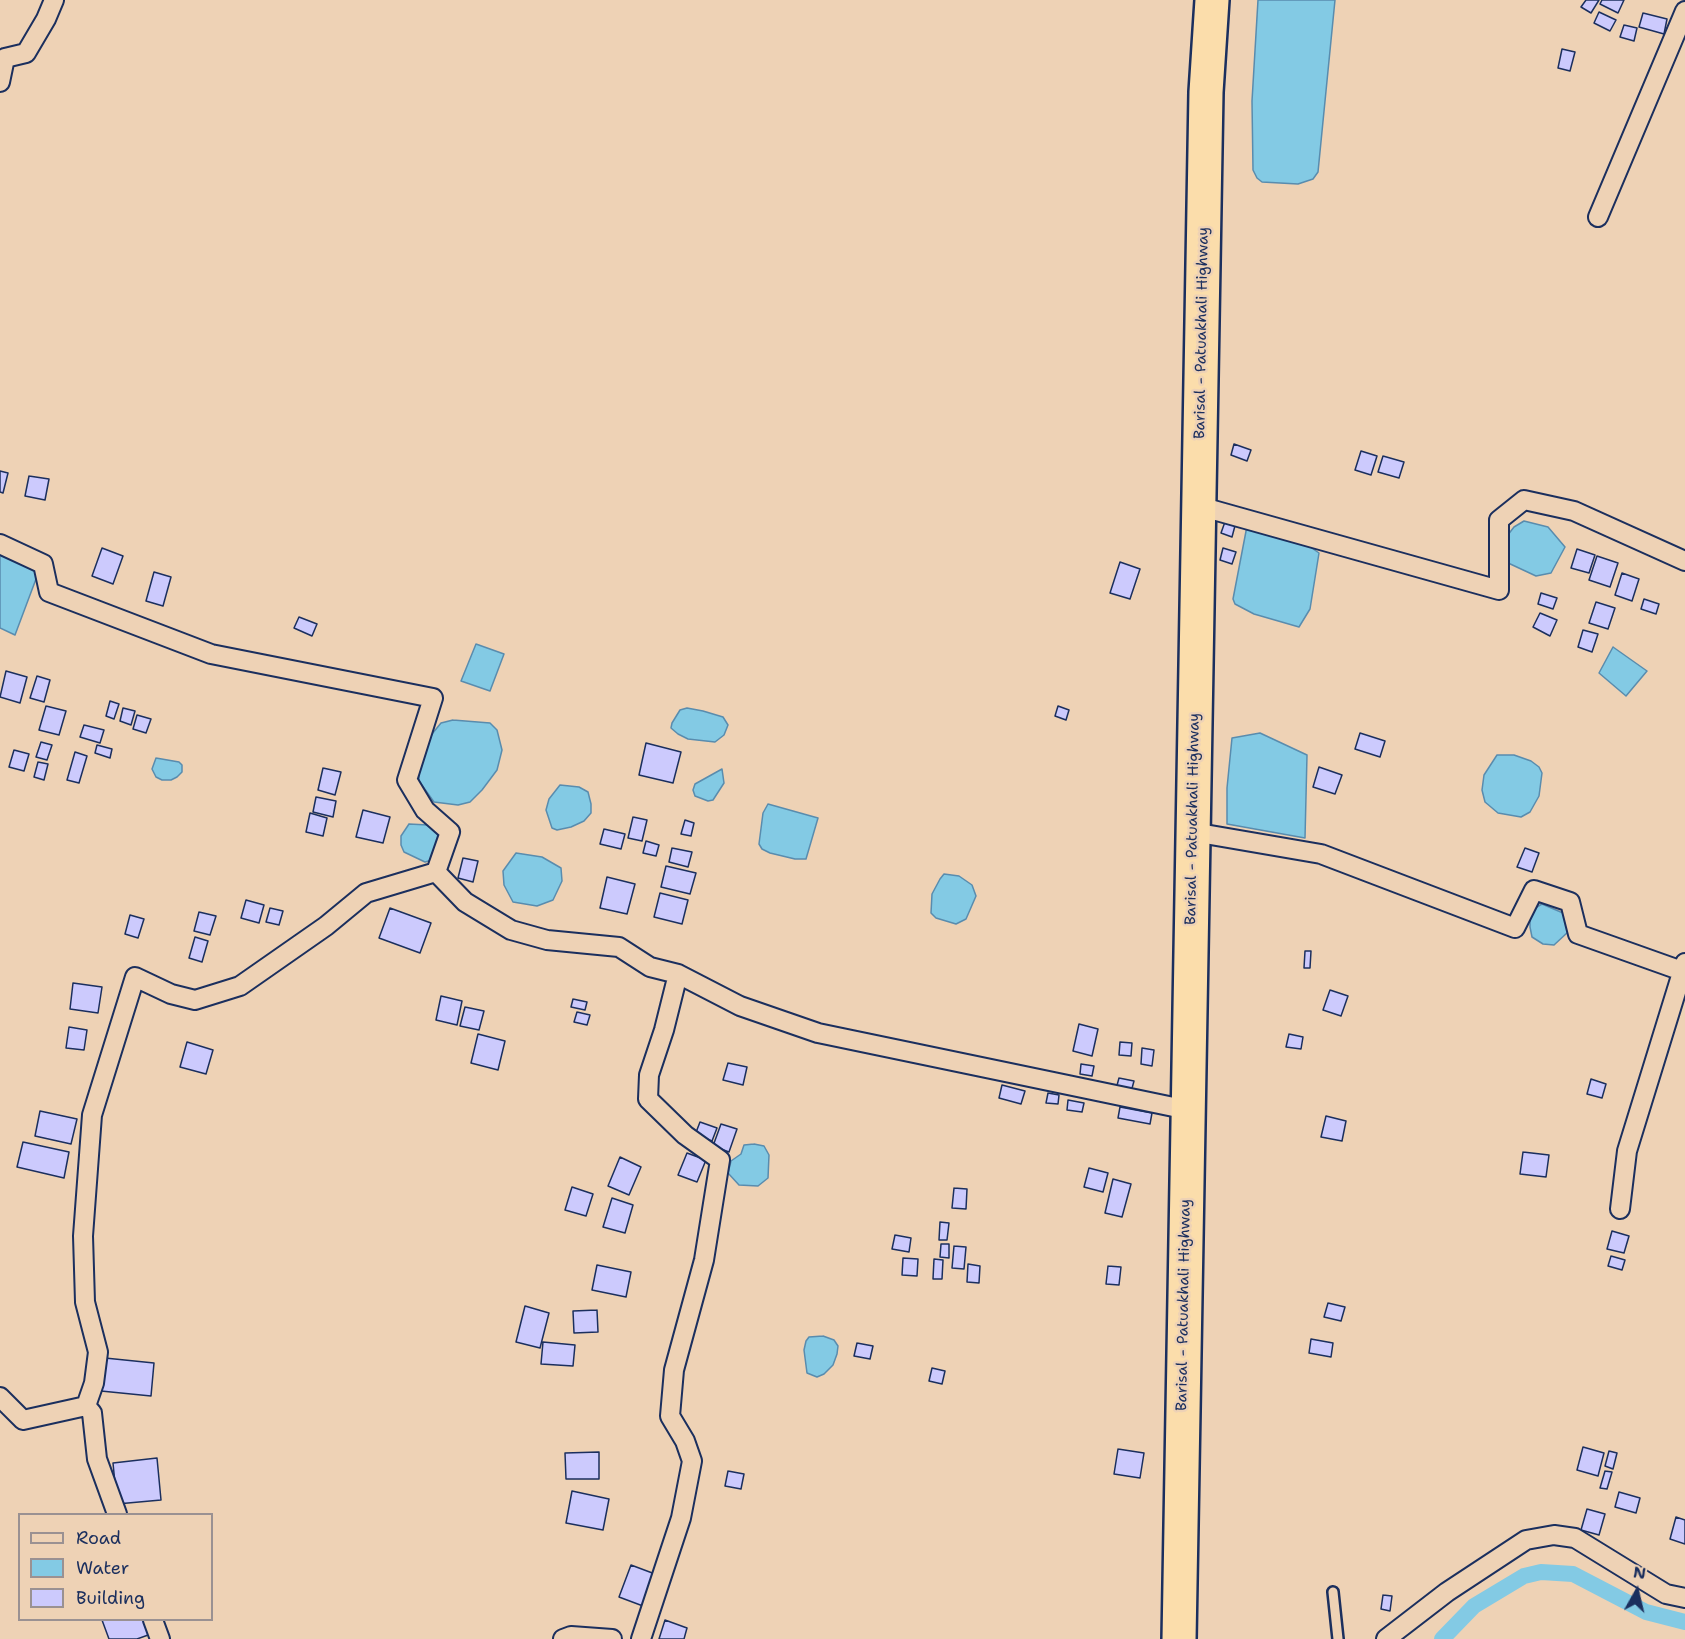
<!DOCTYPE html>
<html>
<head>
<meta charset="utf-8">
<style>
	body { margin:0 }
	#map { position:relative; width:1685px; height:1639px; overflow:hidden; background:#eed2b5; font-family:"Shantell Sans",sans-serif }
	canvas { display:block }
	.legend { position:absolute; left:18px; top:1513px; width:195px; height:108px; box-sizing:border-box; background:#eed2b5; border:2px solid #9a9192; margin:0; padding:8px 10px; list-style:none; font-size:18px; color:#1b2f5e }
	.legend li { display:flex; align-items:center; gap:12px; height:30px }
	.legend b { width:30px; border:2px solid #9a9192 }
	.north { position:absolute; left:1607px; top:1561px; width:60px; height:60px; -webkit-text-stroke:4px #eed2b5; paint-order:stroke; rotate:8deg; font-size:16px; font-weight:700; line-height:24px; text-align:center; color:#1b2f5e }
	.north::after { content:''; display:block; margin:auto; width:21px; height:27px; background:#1b2f5e; clip-path:polygon(50% 0,100% 100%,50% 72%,0 100%) }
</style>
</head>
<body>
<div id="map">
<canvas width="1685" height="1639"></canvas>
<ul class="legend">
<li><b style="height:8px;background:#eed2b5"></b>Road</li>
<li><b style="height:16px;background:#83cae4"></b>Water</li>
<li><b style="height:16px;background:#cccafd"></b>Building</li>
</ul>
<div class="north">N</div>
</div>
<script>
const ctx = document.querySelector('canvas').getContext('2d');
ctx.lineJoin = 'round';
function fill(path, color) {
  ctx.fillStyle = color;
  ctx.fill(path, 'evenodd');
}
function toPath(rows) {
  const path = new Path2D();
  for (const r of rows) {
    path.moveTo(r[0], r[1]);
    for (let i = 2; i < r.length; i += 2) path.lineTo(r[i], r[i + 1]);
  }
  return path;
}
function stroke(path, color, width, dash) {
  ctx.strokeStyle = color;
  ctx.lineWidth = width;
  ctx.lineCap = dash ? 'butt' : 'round';
  ctx.setLineDash(dash || []);
  ctx.stroke(path);
}
function label(font, color, halo, rows, align = 'center') {
  ctx.font = font + ' "Shantell Sans",sans-serif';
  ctx.lineWidth = 5;
  ctx.setLineDash([]);
  ctx.textBaseline = 'middle';
  ctx.strokeStyle = halo;
  ctx.fillStyle = color;
  for (const [text, x, y, turn = 0] of rows) {
    ctx.save();
    ctx.translate(x, y);
    ctx.rotate((+turn || 0) * Math.PI / 180);
    ctx.textAlign = isNaN(turn) ? turn : align;
    if (halo) ctx.strokeText(text, 0, 0);
    ctx.fillText(text, 0, 0);
    ctx.restore();
  }
}
const water = toPath([
	[1258,0,1335,0,1318,172,1313,179,1298,184,1262,182,1257,178,1253,170,1252,101,1258,0],
	[1524,521,1548,527,1565,547,1551,573,1536,576,1506,562,1507,536,1514,527,1524,521],
	[1247,526,1293,535,1319,553,1310,609,1299,627,1254,614,1235,604,1233,599,1247,526],
	[0,555,39,571,15,635,0,628,0,555],
	[476,644,504,654,490,691,461,681,476,644],
	[1613,647,1647,671,1626,696,1599,673,1613,647],
	[687,708,703,711,723,717,728,725,724,735,715,742,688,739,678,734,671,728,672,723,680,710,687,708],
	[453,720,490,723,497,730,502,750,497,770,482,790,470,802,458,805,434,802,419,781,419,768,432,734,441,723,453,720],
	[1260,733,1307,755,1305,838,1227,824,1227,788,1232,738,1260,733],
	[1497,755,1514,755,1531,761,1539,767,1542,773,1539,796,1530,812,1521,817,1498,813,1485,802,1482,790,1484,775,1497,755],
	[156,758,179,762,182,765,182,772,177,777,171,780,162,780,156,777,152,769,156,758],
	[722,769,724,783,713,800,708,801,695,796,693,790,695,784,722,769],
	[560,785,579,787,588,792,591,804,591,813,584,821,571,827,557,830,552,828,546,810,549,799,560,785],
	[768,804,818,818,806,859,795,859,770,853,762,849,759,844,763,813,768,804],
	[409,824,428,825,437,832,439,842,432,860,425,862,404,852,401,845,401,836,409,824],
	[516,853,542,857,561,868,562,881,553,900,537,906,513,902,504,885,503,871,516,853],
	[944,874,959,876,972,885,976,896,966,919,956,924,936,918,931,913,932,894,940,879,944,874],
	[1542,904,1563,913,1566,917,1568,932,1554,945,1543,944,1532,937,1530,927,1530,911,1542,904],
	[754,1144,764,1146,769,1155,768,1178,758,1186,739,1185,728,1173,731,1161,741,1154,744,1145,754,1144],
	[823,1336,834,1340,838,1346,837,1354,833,1365,824,1374,817,1377,807,1373,804,1350,806,1341,809,1337,823,1336]
]);
const canal = toPath([
	[1442,1639,1474,1606,1524,1576,1541,1572,1573,1574,1646,1612,1685,1622]
]);
const building = toPath([
	[1586,0,1599,0,1591,13,1581,7,1586,0],
	[1602,0,1624,0,1618,13,1600,4,1602,0],
	[1599,12,1616,20,1610,31,1594,23,1599,12],
	[1643,13,1667,19,1664,34,1639,27,1643,13],
	[1624,25,1637,28,1634,41,1620,37,1624,25],
	[1562,49,1575,52,1570,71,1558,68,1562,49],
	[1234,444,1251,450,1247,461,1231,455,1234,444],
	[1361,451,1377,456,1371,475,1355,470,1361,451],
	[1383,456,1404,462,1399,478,1378,472,1383,456],
	[0,471,8,473,3,493,0,492,0,471],
	[29,476,49,479,45,500,25,496,29,476],
	[1226,519,1236,522,1232,537,1221,533,1226,519],
	[102,548,123,556,113,584,92,576,102,548],
	[1223,548,1236,552,1232,564,1220,560,1223,548],
	[1577,549,1595,555,1589,573,1571,568,1577,549],
	[1597,556,1618,563,1610,587,1589,580,1597,556],
	[1120,562,1140,569,1130,599,1110,593,1120,562],
	[154,572,171,577,163,606,146,601,154,572],
	[1622,573,1639,579,1632,601,1615,595,1622,573],
	[1541,593,1557,598,1553,609,1538,604,1541,593],
	[1644,599,1659,604,1656,614,1641,609,1644,599],
	[1596,602,1615,608,1608,629,1589,623,1596,602],
	[1540,613,1557,620,1550,636,1533,627,1540,613],
	[299,617,317,624,312,636,294,628,299,617],
	[1583,630,1598,634,1592,652,1578,647,1583,630],
	[6,671,27,677,20,703,0,697,6,671],
	[37,676,50,680,44,702,30,698,37,676],
	[110,701,119,704,114,719,106,716,110,701],
	[46,706,66,711,59,735,39,730,46,706],
	[1058,706,1069,710,1066,720,1055,716,1058,706],
	[123,708,135,711,131,725,120,721,123,708],
	[137,715,151,719,146,733,133,729,137,715],
	[84,725,104,730,100,743,80,737,84,725],
	[1360,733,1385,741,1380,757,1355,749,1360,733],
	[41,742,52,745,47,760,36,757,41,742],
	[646,743,681,752,673,783,639,775,646,743],
	[97,745,112,749,110,758,95,753,97,745],
	[14,750,29,754,24,771,9,767,14,750],
	[75,752,87,756,79,783,67,780,75,752],
	[38,762,48,764,44,780,34,777,38,762],
	[1319,767,1342,775,1335,794,1313,787,1319,767],
	[323,768,341,772,335,795,318,790,323,768],
	[316,797,336,801,333,817,313,812,316,797],
	[363,810,390,817,383,843,356,837,363,810],
	[310,813,327,818,323,836,306,832,310,813],
	[633,817,647,820,642,841,628,838,633,817],
	[685,820,694,823,691,836,681,834,685,820],
	[604,829,625,834,621,849,600,844,604,829],
	[646,841,659,845,656,856,643,853,646,841],
	[672,848,692,852,688,867,669,862,672,848],
	[1525,848,1539,853,1532,872,1517,867,1525,848],
	[463,858,478,861,473,882,458,878,463,858],
	[666,866,696,873,690,894,661,887,666,866],
	[607,877,635,884,627,914,600,908,607,877],
	[660,893,688,900,682,924,654,917,660,893],
	[246,900,264,905,259,923,241,918,246,900],
	[270,908,283,911,279,925,266,922,270,908],
	[390,908,431,923,420,953,379,938,390,908],
	[199,912,216,916,210,935,194,931,199,912],
	[130,915,144,919,138,938,125,934,130,915],
	[195,937,208,941,202,962,189,958,195,937],
	[1305,951,1311,951,1310,968,1304,968,1305,951],
	[73,983,102,987,98,1013,70,1009,73,983],
	[1330,990,1348,996,1341,1016,1323,1010,1330,990],
	[441,996,462,1001,457,1025,436,1020,441,996],
	[573,999,587,1002,585,1010,571,1007,573,999],
	[465,1007,484,1011,479,1030,460,1026,465,1007],
	[577,1012,590,1015,587,1025,574,1022,577,1012],
	[1079,1024,1098,1029,1092,1056,1073,1051,1079,1024],
	[69,1027,87,1030,84,1050,66,1048,69,1027],
	[478,1034,505,1041,498,1070,471,1063,478,1034],
	[1289,1034,1303,1037,1301,1049,1286,1047,1289,1034],
	[187,1042,213,1050,206,1074,180,1067,187,1042],
	[1120,1042,1132,1043,1131,1056,1119,1055,1120,1042],
	[1142,1048,1154,1050,1152,1066,1141,1064,1142,1048],
	[728,1063,747,1067,743,1085,723,1080,728,1063],
	[1081,1064,1094,1066,1092,1076,1080,1074,1081,1064],
	[1119,1078,1134,1081,1131,1092,1116,1089,1119,1078],
	[1591,1079,1606,1084,1602,1098,1587,1094,1591,1079],
	[1002,1085,1025,1091,1021,1104,999,1098,1002,1085],
	[1048,1093,1059,1095,1058,1104,1046,1103,1048,1093],
	[1068,1100,1084,1103,1082,1112,1067,1110,1068,1100],
	[1120,1107,1152,1113,1150,1124,1118,1118,1120,1107],
	[40,1111,77,1119,71,1144,35,1136,40,1111],
	[1326,1116,1346,1121,1342,1141,1321,1137,1326,1116],
	[700,1122,717,1128,712,1141,695,1135,700,1122],
	[721,1124,737,1129,729,1152,713,1146,721,1124],
	[23,1142,69,1152,64,1178,17,1167,23,1142],
	[1523,1152,1549,1155,1546,1177,1520,1174,1523,1152],
	[687,1153,706,1160,697,1182,678,1175,687,1153],
	[620,1157,641,1167,629,1195,608,1186,620,1157],
	[1089,1168,1108,1173,1103,1192,1084,1187,1089,1168],
	[1113,1179,1131,1184,1122,1217,1105,1213,1113,1179],
	[572,1187,593,1194,586,1216,565,1210,572,1187],
	[954,1188,967,1189,966,1209,952,1208,954,1188],
	[612,1198,633,1205,625,1233,603,1227,612,1198],
	[940,1222,949,1223,947,1240,939,1240,940,1222],
	[1612,1231,1629,1236,1624,1253,1607,1249,1612,1231],
	[895,1235,911,1238,909,1252,892,1249,895,1235],
	[941,1244,949,1244,949,1258,940,1257,941,1244],
	[954,1246,966,1247,964,1269,952,1268,954,1246],
	[1611,1256,1625,1260,1622,1270,1608,1266,1611,1256],
	[903,1258,918,1259,917,1276,902,1275,903,1258],
	[934,1259,943,1260,942,1279,933,1279,934,1259],
	[968,1264,980,1266,979,1283,967,1282,968,1264],
	[597,1265,631,1272,626,1297,592,1290,597,1265],
	[1108,1266,1121,1267,1119,1285,1106,1284,1108,1266],
	[1328,1303,1345,1307,1341,1321,1324,1317,1328,1303],
	[525,1306,549,1313,540,1348,516,1342,525,1306],
	[597,1310,598,1332,574,1333,573,1311,597,1310],
	[1311,1339,1333,1343,1331,1357,1309,1353,1311,1339],
	[543,1342,575,1345,573,1366,541,1364,543,1342],
	[857,1343,873,1346,870,1359,854,1356,857,1343],
	[105,1358,154,1363,151,1396,101,1391,105,1358],
	[932,1368,945,1371,942,1384,929,1381,932,1368],
	[1583,1447,1604,1453,1598,1476,1577,1470,1583,1447],
	[1118,1449,1144,1453,1140,1478,1114,1474,1118,1449],
	[1609,1451,1617,1453,1613,1469,1605,1466,1609,1451],
	[599,1452,599,1479,566,1479,565,1453,599,1452],
	[157,1458,161,1500,117,1504,113,1463,157,1458],
	[728,1471,744,1474,741,1489,725,1486,728,1471],
	[1605,1471,1612,1472,1607,1489,1600,1488,1605,1471],
	[572,1491,609,1499,603,1530,566,1523,572,1491],
	[1619,1492,1640,1498,1636,1513,1615,1507,1619,1492],
	[1587,1509,1605,1514,1599,1535,1581,1530,1587,1509],
	[1676,1517,1685,1520,1685,1544,1670,1539,1676,1517],
	[631,1565,655,1574,643,1606,619,1597,631,1565],
	[1383,1595,1392,1596,1390,1611,1381,1609,1383,1595],
	[102,1620,146,1620,151,1634,137,1639,109,1639,102,1620],
	[665,1620,687,1628,684,1639,659,1639,665,1620]
]);
const lane = toPath([
	[1333,1592,1338,1639]
]);
const street = toPath([
	[0,82,5,58,26,53,46,19,54,0],
	[1598,217,1685,11],
	[1199,506,1499,590,1499,520,1524,500,1574,511,1685,561],
	[0,544,43,564,49,592,211,654,433,698,407,780,425,810,450,832,436,872,465,902,511,930,547,940,619,947,650,967,678,974,740,1006,818,1033,1188,1110],
	[1193,832,1321,854,1515,928,1534,890,1570,902,1578,934,1682,971],
	[1620,1209,1627,1151,1685,963],
	[0,1397,23,1420,86,1406,92,1413,97,1459,117,1514],
	[86,1406,94,1383,98,1352,85,1302,83,1236,92,1115,135,977,171,994,195,1000,240,986,326,926,366,893,436,872],
	[153,1620,160,1639],
	[563,1639,571,1636,612,1639],
	[641,1639,681,1518,692,1461,685,1441,670,1416,674,1370,704,1260,720,1160,685,1135,648,1099,649,1075,664,1030,678,974],
	[1386,1639,1447,1592,1526,1540,1554,1535,1575,1538,1666,1594,1685,1598]
]);
const highway = toPath([
	[1179,1639,1206,92,1212,0]
]);
const streetNames = [
	["Barisal - Patuakhali Highway",1202,333,-89],
	["Barisal - Patuakhali Highway",1193,819,-89],
	["Barisal - Patuakhali Highway",1184,1305,-89]
];
fill(water, '#83cae4');
stroke(water, '#598cae', 1.5);
stroke(canal, '#83cae4', 16);
fill(building, '#cccafd');
stroke(building, '#1b2f5e', 1.5);
stroke(lane, '#1b2f5e', 14);
stroke(street, '#1b2f5e', 22);
stroke(highway, '#1b2f5e', 38);
stroke(lane, '#eed2b5', 9);
stroke(street, '#eed2b5', 18);
stroke(highway, '#fbddab', 33);
label('15px', '#1b2f5e', '#eed2b5', streetNames);
</script>
</body>
</html>
